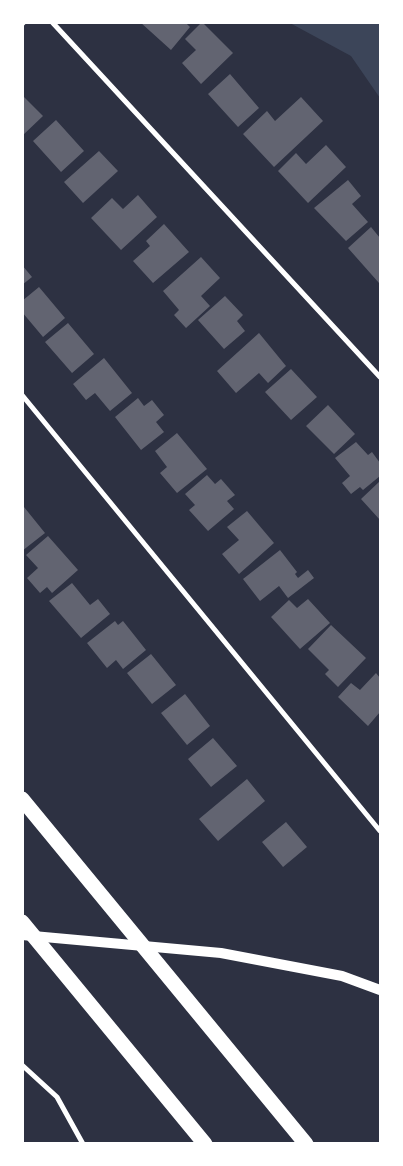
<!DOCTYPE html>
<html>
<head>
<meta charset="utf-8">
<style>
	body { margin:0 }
	#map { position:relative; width:403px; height:1166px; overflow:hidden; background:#2d3142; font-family:"Golos Text",sans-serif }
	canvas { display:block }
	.frame { position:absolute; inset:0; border:24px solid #fff; pointer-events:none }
</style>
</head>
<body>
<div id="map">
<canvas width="403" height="1166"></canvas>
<div class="frame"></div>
</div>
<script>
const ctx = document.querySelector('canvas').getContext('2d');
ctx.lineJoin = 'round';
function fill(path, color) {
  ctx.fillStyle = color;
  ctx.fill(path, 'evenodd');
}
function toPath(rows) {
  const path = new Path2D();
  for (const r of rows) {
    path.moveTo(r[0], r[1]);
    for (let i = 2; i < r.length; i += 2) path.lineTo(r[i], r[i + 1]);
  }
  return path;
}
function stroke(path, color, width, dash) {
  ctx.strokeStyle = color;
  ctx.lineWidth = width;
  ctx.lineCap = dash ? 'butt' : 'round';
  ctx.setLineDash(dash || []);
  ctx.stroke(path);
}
const green = toPath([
	[290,23,380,23,380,98,351,56]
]);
const building = toPath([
	[140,22,185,22,190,27,171,50],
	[202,22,233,53,201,84,182,63,196,50,185,39],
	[230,74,259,108,238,127,208,94],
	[22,95,43,116,22,136],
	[301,97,323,121,274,167,243,134,267,111,275,121],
	[56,120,84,151,61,172,33,141],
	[326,145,346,167,308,203,278,171,296,153,306,164],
	[99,151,118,171,83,203,64,182],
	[348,180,361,196,352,204,368,222,346,241,314,208],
	[138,195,157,217,121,250,91,218,112,198,123,209],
	[164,224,189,252,153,283,133,261,150,246,146,241],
	[371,227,380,238,380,281,379,283,348,248],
	[201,257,220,278,201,296,210,306,186,328,174,315,179,310,163,291],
	[22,265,32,277,22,285],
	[39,287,65,318,43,337,22,312,22,301],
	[225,296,243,315,237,321,245,331,224,349,198,320],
	[68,323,94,354,72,373,45,342],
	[259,333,286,366,268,383,259,373,236,393,217,371],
	[104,358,132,393,110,411,95,393,86,400,73,384],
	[291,369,317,397,291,420,265,392],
	[138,398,144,406,152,400,164,415,156,422,164,432,141,450,115,417],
	[328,405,355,434,334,454,306,426],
	[177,433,207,469,177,493,160,473,167,467,155,451],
	[356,442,368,455,372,452,380,463,380,476,363,490,360,487,351,494,342,483,350,476,335,458],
	[207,475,215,484,221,479,235,495,227,501,234,509,208,531,189,510,195,505,185,494],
	[380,481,380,520,361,499],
	[24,507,45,533,22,551,22,508],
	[247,511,274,543,239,574,222,554,239,540,227,527],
	[48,536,78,570,52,593,47,587,40,593,27,578,38,568,26,555],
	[280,550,297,572,295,574,298,578,308,570,314,578,288,598,279,586,260,601,243,579],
	[72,583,90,605,98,599,110,614,81,638,49,601],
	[308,599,330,623,300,649,271,617,289,600,297,608],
	[115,621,118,625,123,621,146,650,123,669,116,660,107,668,87,643],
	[331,625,366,658,338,687,325,674,329,670,308,649],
	[151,654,176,685,152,704,127,673],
	[376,673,380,678,380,712,368,726,338,697,351,683,360,690],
	[185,694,210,726,187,745,161,713],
	[213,738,237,766,211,787,188,759],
	[247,779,265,801,218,841,199,819],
	[286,822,307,847,283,867,262,842]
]);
const minor = toPath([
	[52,22,380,377],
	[22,24,24,22],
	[22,395,380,831],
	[22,1065,57,1097,83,1144]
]);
const secondary = toPath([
	[22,935,221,953,342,976,380,990]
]);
const motorway = toPath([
	[22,799,306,1144],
	[22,922,205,1144]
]);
fill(green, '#3c4559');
fill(building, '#626471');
stroke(minor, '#fff', 5);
stroke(secondary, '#fff', 10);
stroke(motorway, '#fff', 15);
</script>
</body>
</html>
